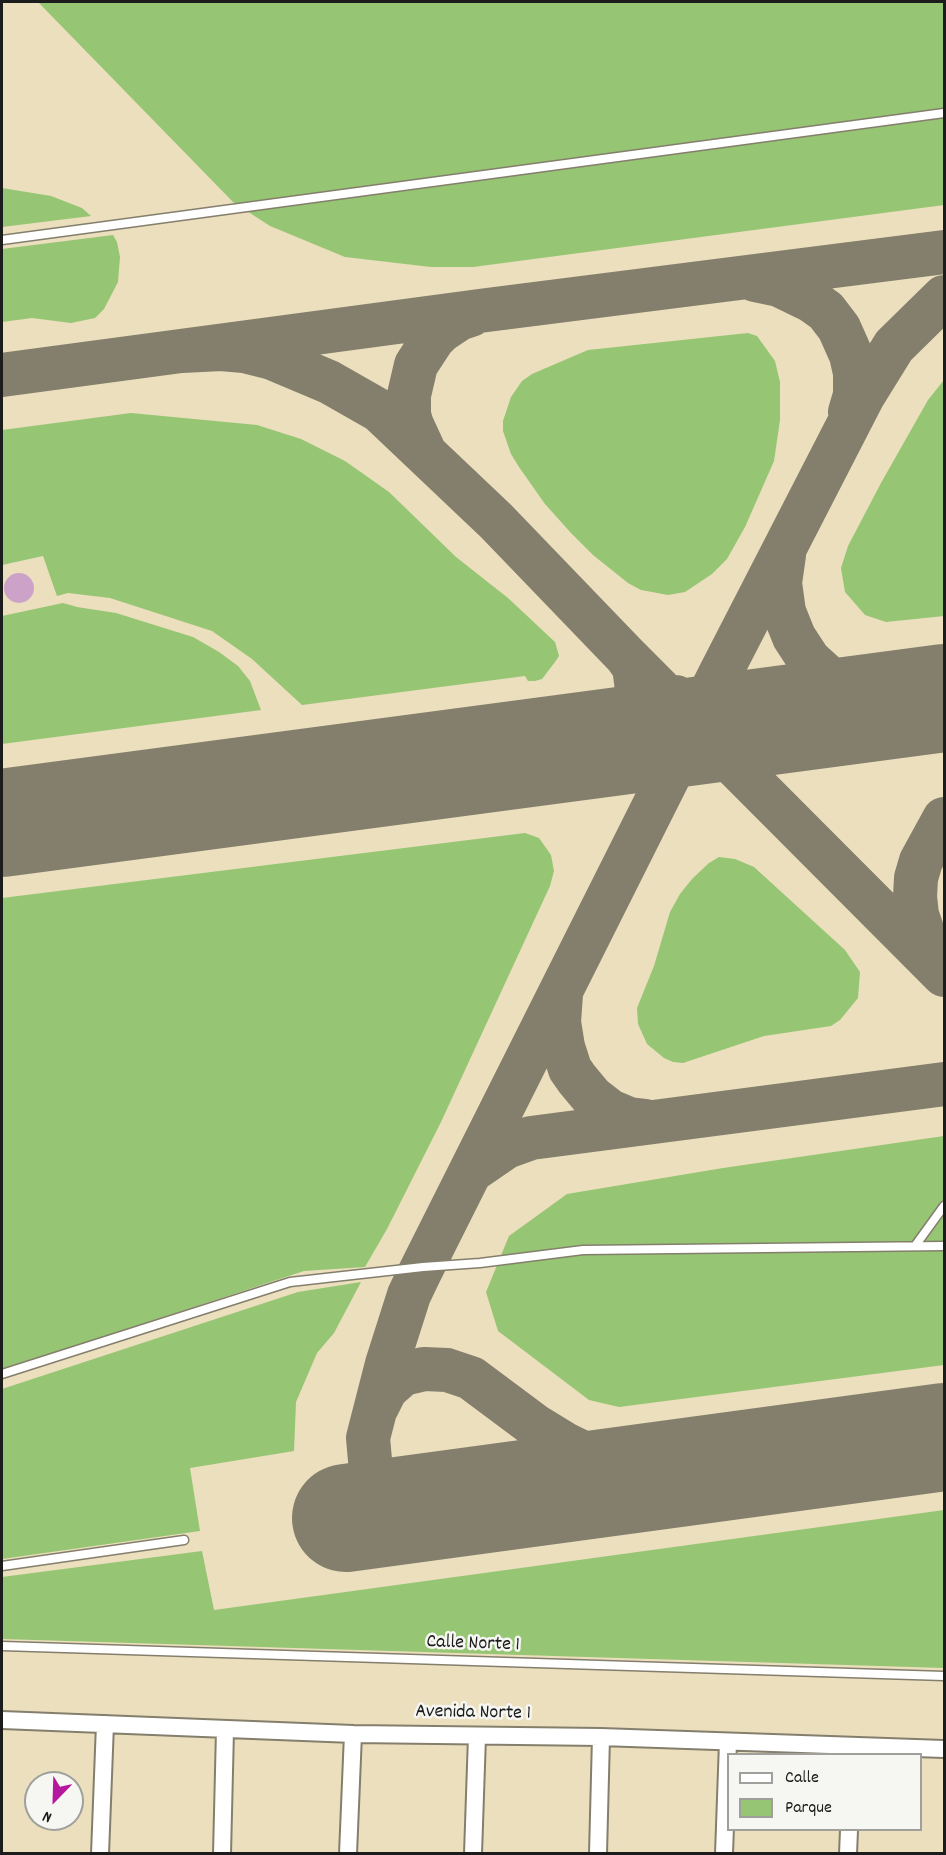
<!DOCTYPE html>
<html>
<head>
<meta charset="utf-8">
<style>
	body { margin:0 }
	#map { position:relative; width:946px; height:1855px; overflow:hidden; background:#ebdfbd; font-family:Dekko,sans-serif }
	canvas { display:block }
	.frame { position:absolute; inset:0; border:3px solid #1c1c1c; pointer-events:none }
	.legend { position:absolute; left:727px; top:1753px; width:195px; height:78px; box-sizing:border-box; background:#f6f6f2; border:2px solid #9f9f9c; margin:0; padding:8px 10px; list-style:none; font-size:18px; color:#1c1c1c }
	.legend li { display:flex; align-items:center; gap:12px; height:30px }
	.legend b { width:30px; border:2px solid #9f9f9c }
	.north { position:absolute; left:24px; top:1771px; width:60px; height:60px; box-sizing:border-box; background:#f6f6f2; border:2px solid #9f9f9c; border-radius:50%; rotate:203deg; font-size:16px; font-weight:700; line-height:24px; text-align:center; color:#1c1c1c }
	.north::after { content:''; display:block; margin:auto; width:21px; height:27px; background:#b5179e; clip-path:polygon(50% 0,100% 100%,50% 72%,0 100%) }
</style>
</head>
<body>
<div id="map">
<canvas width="946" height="1855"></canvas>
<div class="frame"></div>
<ul class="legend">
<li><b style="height:8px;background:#fff"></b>Calle</li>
<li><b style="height:16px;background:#96c574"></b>Parque</li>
</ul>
<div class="north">N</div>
</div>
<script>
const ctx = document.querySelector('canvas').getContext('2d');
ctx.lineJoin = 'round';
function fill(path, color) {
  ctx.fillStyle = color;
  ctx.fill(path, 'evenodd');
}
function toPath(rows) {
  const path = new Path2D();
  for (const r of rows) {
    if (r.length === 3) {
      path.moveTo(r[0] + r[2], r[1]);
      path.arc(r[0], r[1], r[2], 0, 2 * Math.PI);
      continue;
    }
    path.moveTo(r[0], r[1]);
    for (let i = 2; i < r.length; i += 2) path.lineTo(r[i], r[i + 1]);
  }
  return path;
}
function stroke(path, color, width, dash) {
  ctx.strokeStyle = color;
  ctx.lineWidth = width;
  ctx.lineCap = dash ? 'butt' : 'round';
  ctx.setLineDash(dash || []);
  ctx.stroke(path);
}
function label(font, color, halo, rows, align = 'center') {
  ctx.font = font + ' Dekko,sans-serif';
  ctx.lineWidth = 5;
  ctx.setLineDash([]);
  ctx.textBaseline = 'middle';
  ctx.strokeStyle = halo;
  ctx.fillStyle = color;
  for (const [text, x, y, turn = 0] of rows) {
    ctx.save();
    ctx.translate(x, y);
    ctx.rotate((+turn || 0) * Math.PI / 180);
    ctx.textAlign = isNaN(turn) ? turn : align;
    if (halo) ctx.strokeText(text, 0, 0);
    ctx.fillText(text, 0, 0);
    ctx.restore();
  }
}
const green = toPath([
	[38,2,944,2,944,205,473,267,431,267,345,257,270,226,233,202],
	[2,188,51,196,82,208,91,216,2,227],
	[113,235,117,242,120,257,118,282,104,309,95,318,71,323,32,318,2,322,2,249],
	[748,333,757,336,775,361,780,382,780,420,774,461,745,527,727,559,712,574,685,592,668,595,641,590,628,583,593,555,571,533,545,504,519,467,511,454,503,431,503,421,511,397,522,381,532,374,588,350],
	[944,380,944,616,886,622,865,615,845,592,841,568,848,546,881,483,928,400],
	[131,413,257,425,301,439,345,461,389,492,456,557,508,598,555,642,559,656,555,662,542,679,535,681,528,681,525,676,302,705,252,659,212,631,110,598,68,593,57,596,43,556,2,565,2,430],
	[63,603,77,607,116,613,193,637,219,652,238,666,250,681,261,710,2,744,2,616],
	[525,833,539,838,551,855,554,871,550,886,441,1122,387,1229,365,1267,304,1271,2,1370,2,898],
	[719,857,735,859,754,867,845,950,860,972,858,998,840,1020,831,1026,764,1036,683,1063,673,1062,664,1058,647,1044,638,1024,637,1008,654,966,670,912,680,894,692,879,709,863],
	[944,1136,944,1365,619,1407,589,1400,498,1331,486,1292,509,1236,567,1194,723,1168],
	[361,1282,334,1333,317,1353,296,1402,294,1451,190,1468,200,1531,2,1559,2,1389,298,1292],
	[944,1510,944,1668,2,1639,2,1577,202,1551,214,1610]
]);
const taxiway = toPath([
	[755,280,779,285,812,301,826,311,839,328,851,355,855,373,855,395,850,412],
	[182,351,221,349,244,351,272,358,329,382,380,411,496,521,626,656,944,975],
	[2,375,487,310,944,252],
	[424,451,412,425,409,415,409,395,416,365,433,339,441,331,459,319,471,315],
	[784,555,780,583,784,612,794,637,809,660,831,680,859,693,915,702],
	[676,697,701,712,726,719,766,720,841,712],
	[598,744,666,747,682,751,707,761],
	[579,746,595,741,614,731,620,726,629,712,637,689,634,667,626,656],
	[934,958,927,944,917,915,915,897,916,878,921,861,944,819],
	[561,994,559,1022,563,1047,570,1069,577,1079,592,1097,610,1111,629,1119,646,1121],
	[471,1171,506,1147,531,1138,944,1084],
	[377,1407,386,1389,403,1374,424,1369,447,1370,471,1378,534,1425,565,1444,596,1459,645,1471,699,1469],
	[375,1515,368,1438,387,1364,409,1295,419,1274,720,674,863,396,894,346,944,297]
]);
const runway = toPath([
	[2,823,944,698],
	[346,1518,944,1437]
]);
const building = toPath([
	[19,588,15]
]);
const service = toPath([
	[2,240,944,113],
	[915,1246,944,1206],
	[2,1374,290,1282,423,1267,480,1263,583,1250,944,1246],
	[2,1566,184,1540],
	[2,1646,944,1676]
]);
const minor = toPath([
	[2,1720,353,1734,601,1737,944,1749],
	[100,1854,105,1724],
	[222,1854,225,1730],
	[348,1854,353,1734],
	[473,1854,477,1736],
	[598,1854,601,1737],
	[724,1854,728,1742],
	[848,1854,849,1830]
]);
const streetNames = [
	["Calle Norte 1",473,1645,2],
	["Avenida Norte 1",473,1714,1]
];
fill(green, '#96c574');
stroke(taxiway, '#847e6c', 44);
stroke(runway, '#847e6c', 108);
fill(building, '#cda2c8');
stroke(service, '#847e6c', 11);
stroke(minor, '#847e6c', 20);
stroke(service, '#fff', 8);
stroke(minor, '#fff', 16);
label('20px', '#1c1c1c', '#f6f6f2', streetNames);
</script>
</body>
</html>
